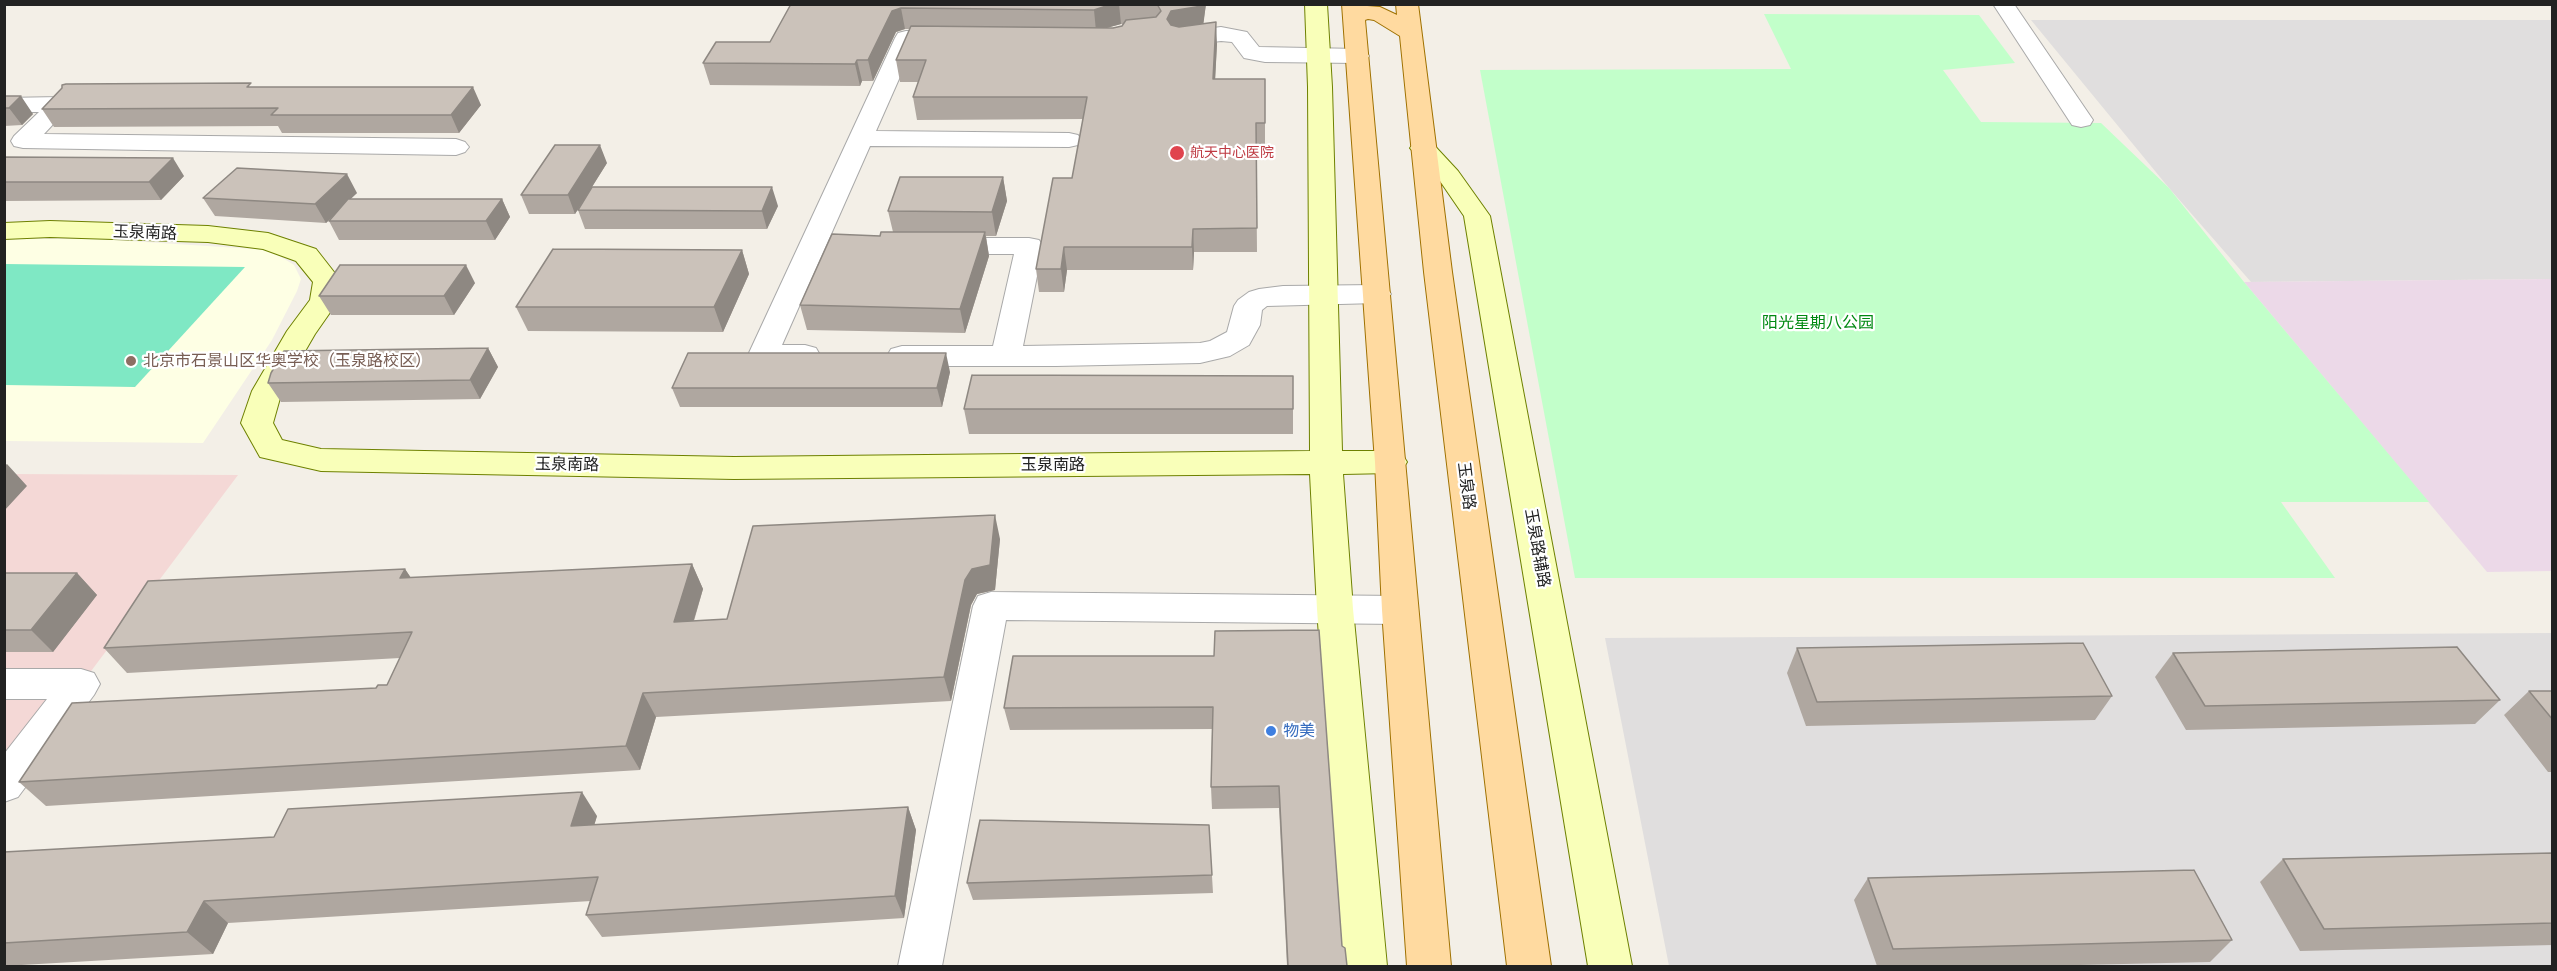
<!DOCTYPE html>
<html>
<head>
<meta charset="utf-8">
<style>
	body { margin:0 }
	#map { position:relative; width:2557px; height:971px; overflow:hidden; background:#f3efe7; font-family:"PT Sans Narrow",sans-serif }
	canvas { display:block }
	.frame { position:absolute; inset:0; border:6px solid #222; pointer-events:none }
</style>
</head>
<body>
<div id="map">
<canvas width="2557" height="971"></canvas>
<div class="frame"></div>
</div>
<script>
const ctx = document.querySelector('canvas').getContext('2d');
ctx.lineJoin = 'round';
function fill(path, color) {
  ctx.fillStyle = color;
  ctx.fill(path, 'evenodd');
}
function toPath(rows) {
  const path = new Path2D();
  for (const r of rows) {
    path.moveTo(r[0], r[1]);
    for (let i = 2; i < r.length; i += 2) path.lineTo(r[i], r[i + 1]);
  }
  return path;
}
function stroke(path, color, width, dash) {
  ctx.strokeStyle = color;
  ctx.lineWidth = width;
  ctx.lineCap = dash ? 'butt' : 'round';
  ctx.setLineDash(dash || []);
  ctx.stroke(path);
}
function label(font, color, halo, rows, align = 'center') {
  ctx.font = font + ' "PT Sans Narrow","Noto Sans SC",sans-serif';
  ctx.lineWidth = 4.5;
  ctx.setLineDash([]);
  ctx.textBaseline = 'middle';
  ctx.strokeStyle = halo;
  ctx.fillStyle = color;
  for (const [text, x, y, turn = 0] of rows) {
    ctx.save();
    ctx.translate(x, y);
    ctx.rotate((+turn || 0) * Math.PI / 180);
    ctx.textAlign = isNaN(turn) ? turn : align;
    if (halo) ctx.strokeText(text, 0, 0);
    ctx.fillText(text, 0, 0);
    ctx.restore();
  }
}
const residential = toPath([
	[2031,20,2552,20,2552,279,2251,282,2169,188],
	[2552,633,2552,966,1669,966,1605,638]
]);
const commercial = toPath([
	[5,474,238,475,5,786]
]);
const industrial = toPath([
	[2552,279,2552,571,2487,572,2244,282]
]);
const education = toPath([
	[5,239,97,239,270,250,294,265,301,279,297,291,272,340,203,443,5,441]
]);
const park = toPath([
	[1764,14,1979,15,2015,63,1943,70,1981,122,2101,123,2169,188,2244,282,2429,502,2281,502,2335,578,1575,578,1480,70,1791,69]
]);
const pitch = toPath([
	[5,264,245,267,135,387,5,385]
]);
const street = toPath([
	[1993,4,2014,4,2093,120,2090,125,2081,127,2072,125,1993,4],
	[1221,27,1247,32,1259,47,1358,49,1366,51,1369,56,1366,61,1358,63,1265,62,1244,58,1232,42,1221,41,1181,46,1173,44,1170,39,1173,34,1181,32,1221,27],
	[906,31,927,31,935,33,938,38,935,43,914,45,876,131,1069,133,1078,135,1081,140,1078,145,1069,147,870,146,782,345,805,345,816,348,820,355,816,362,805,365,763,365,752,362,748,355,895,38,898,33,906,31],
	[60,97,68,99,72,104,44,134,456,139,465,142,469,147,465,152,456,155,23,148,14,146,11,141,14,136,39,112,4,112,4,98,60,97],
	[942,238,1029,238,1039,240,1043,246,1023,346,1200,343,1210,341,1227,332,1234,306,1238,300,1249,292,1259,289,1283,286,1377,285,1387,288,1391,294,1387,300,1377,303,1267,306,1262,310,1260,325,1249,345,1230,356,1200,363,1056,366,902,366,891,363,887,356,891,349,902,346,993,346,1014,254,942,254,932,252,928,246,932,240,942,238],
	[991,592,1400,596,1413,600,1418,610,1413,620,1400,624,1006,620,942,966,898,966,973,606,978,596,991,592],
	[4,669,81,669,94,673,100,684,94,695,18,797,4,802,4,754,47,699,4,699,4,669]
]);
const secondary = toPath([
	[1305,4,1327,4,1332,87,1342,451,1391,451,1402,454,1407,462,1402,470,1391,473,1343,474,1353,609,1387,966,1343,966,1317,609,1310,474,734,479,321,471,260,457,241,423,252,391,287,331,310,300,313,282,296,261,263,249,208,242,50,237,4,239,4,223,50,221,208,226,268,233,316,249,341,281,338,301,315,334,282,391,273,423,282,440,321,449,734,457,1310,451,1308,87,1305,4],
	[1423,140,1432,143,1458,171,1490,216,1632,966,1588,966,1464,216,1440,181,1410,148,1414,143,1423,140]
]);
const primary = toPath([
	[1342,4,1380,7,1397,15,1396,4,1418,4,1452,272,1551,966,1507,966,1424,272,1400,36,1374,20,1368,19,1365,20,1451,966,1407,966,1382,610,1375,462,1342,4]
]);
const wall = toPath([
	[791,4,1206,4,1203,24,1217,44,1215,79,1265,79,1265,145,1256,145,1257,252,1194,252,1193,270,1067,270,1064,292,1039,292,1036,269,1072,178,1083,119,917,120,913,97,918,82,900,82,896,60,910,29,905,29,896,32,873,81,862,81,860,86,710,85,703,63,770,42],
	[1121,24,1123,24,1122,26,1113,28,1106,28],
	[253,87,481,105,459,133,282,133,278,126,54,127,42,109],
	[4,96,33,114,22,125,4,126],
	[4,157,184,176,161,200,4,201],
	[607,163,575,214,529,214,521,195],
	[1003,177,1007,201,996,236,986,236,989,256,965,333,807,330,800,305,880,236,893,232,888,211],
	[357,193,350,199,502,199,510,217,495,240,339,240,329,221,334,215,326,223,215,216,203,198],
	[778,206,767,229,585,229,578,210],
	[742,250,749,274,723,332,528,331,516,307],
	[475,283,454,315,331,315,319,296],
	[488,348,498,367,480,399,281,402,268,383],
	[950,372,942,407,680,407,672,388],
	[1293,376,1293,434,969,434,964,409],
	[1000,539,995,590,977,594,971,605,951,701,656,717,640,770,46,806,19,782,387,685,400,658,127,673,104,648,405,569,411,578,692,564,703,589,694,621,727,619],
	[4,573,77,573,97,595,53,652,4,652],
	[1319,630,1342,946,1347,966,1287,966,1279,808,1212,809,1211,787,1212,729,1010,730,1004,708],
	[1797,648,2112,696,2095,720,1806,726,1787,673],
	[2173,653,2500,700,2475,724,2186,730,2155,677],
	[2529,691,2553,691,2553,772,2548,772,2504,715],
	[908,807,916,830,904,918,602,937,586,915,591,901,228,923,213,954,4,966,4,852,274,837,597,816,594,825],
	[1209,825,1213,893,973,900,967,883],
	[2553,853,2553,945,2300,951,2260,882,2283,859],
	[1868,878,2232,940,2210,962,2037,966,1877,966,1854,900]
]);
const shadedWall = toPath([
	[1112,4,1119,4,1121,24,1096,31,1094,10],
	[1202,4,1206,4,1203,27,1172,32,1167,19,1171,11],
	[901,8,905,29,896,32,873,81,868,60,892,11],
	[1216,22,1217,44,1214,101,1213,79],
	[857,60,862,81,860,86,855,64],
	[473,87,481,105,459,133,451,115],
	[21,96,33,114,22,125,9,108],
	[600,145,607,163,575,214,568,195],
	[173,158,184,176,161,200,149,182],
	[347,174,357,193,326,223,315,204],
	[1003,177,1007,201,996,236,992,212],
	[772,187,778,206,767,229,762,211],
	[502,199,510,217,495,240,486,221],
	[1193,229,1194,252,1193,270,1192,247],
	[985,232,989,256,965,333,960,309],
	[1064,247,1067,270,1064,292,1061,269],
	[742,250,749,274,723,332,714,307],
	[466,265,475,283,454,315,444,296],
	[488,348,498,367,480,399,470,380],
	[946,353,950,372,942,407,937,388],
	[7,464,27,486,4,511,4,466],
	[995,515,1000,539,995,590,977,594,971,605,951,701,944,677,965,580],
	[692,564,703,589,686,646,674,622],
	[405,569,421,593,400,578],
	[77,573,97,595,53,652,31,630],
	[643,693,656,717,640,770,626,746],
	[582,792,597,816,587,849,571,826],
	[908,807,916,830,904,918,895,896],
	[204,901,228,923,213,954,187,932]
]);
const building = toPath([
	[791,4,1112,4,1094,10,901,8,892,11,868,60,857,60,855,64,703,63,716,42,770,42,791,4],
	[1157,4,1202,4,1202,6,1171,11,1167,19,1171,25,1179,27,1216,22,1213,79,1265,79,1265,123,1256,123,1257,228,1193,229,1192,247,1064,247,1061,269,1036,269,1053,178,1072,178,1087,97,913,97,926,60,896,60,911,26,1113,28,1122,26,1126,20,1156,17,1161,11,1157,4],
	[251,83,247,87,473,87,451,115,271,115,278,108,42,109,62,88,62,85,66,84,251,83],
	[4,96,21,96,9,108,4,108,4,96],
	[555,145,600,145,568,195,521,195,555,145],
	[4,157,173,158,149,182,4,182,4,157],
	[237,168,347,174,315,204,203,198,237,168],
	[900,177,1003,177,992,212,888,211,900,177],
	[592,187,772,187,762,211,578,210,592,187],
	[348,199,502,199,486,221,329,221,348,199],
	[881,232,985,232,960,309,800,305,832,234,880,236,881,232],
	[553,249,742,250,714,307,516,307,553,249],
	[340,265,466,265,444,296,319,296,340,265],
	[488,348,470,380,268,383,271,373,284,351,488,348],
	[688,353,946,353,937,388,672,388,688,353],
	[972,375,1293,376,1293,409,964,409,972,375],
	[995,515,990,565,972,569,965,580,944,677,643,693,626,746,19,782,72,703,376,688,378,685,387,685,412,632,104,648,148,581,405,569,400,578,692,564,674,622,727,619,753,526,995,515],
	[4,573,77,573,31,630,4,630,4,573],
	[1319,630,1342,946,1345,948,1347,966,1288,966,1279,786,1211,787,1213,707,1004,708,1013,656,1214,656,1215,631,1319,630],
	[2083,643,2112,696,1817,702,1797,648,2083,643],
	[2457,647,2500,700,2205,706,2173,653,2457,647],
	[2529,691,2553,691,2553,720,2529,691],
	[582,792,571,826,908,807,895,896,586,915,598,877,204,901,187,932,4,943,4,852,274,837,288,809,582,792],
	[980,820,1209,825,1212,875,967,883,980,820],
	[2553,853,2553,923,2324,929,2283,859,2553,853],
	[2194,870,2232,940,1893,949,1868,878,2194,870]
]);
const markers = [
	[1177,153,8,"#e0444e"],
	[131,361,6,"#8d6e63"],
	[1271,731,6,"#3f7fe0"]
];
const farHealthnames = [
	["航天中心医院",1190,153]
];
const streetNames = [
	["玉泉南路",145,233,2],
	["玉泉南路",567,465,1],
	["玉泉南路",1053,465],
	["玉泉路",1466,486,83],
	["玉泉路辅路",1537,548,80]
];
const parkNames = [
	["阳光星期八公园",1818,323]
];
const educationNames = [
	["北京市石景山区华奥学校（玉泉路校区）",143,361]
];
const shopNames = [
	["物美",1283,731]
];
fill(residential, '#e0dede');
fill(commercial, '#f4d8d6');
fill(industrial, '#ecd9e8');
fill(education, '#feffe4');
fill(park, '#c2ffca');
fill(pitch, '#7fe8c4');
stroke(street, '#a9a9a9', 2);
stroke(secondary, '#6e8100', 2);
stroke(primary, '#9f7100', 2);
fill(street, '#fff');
fill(secondary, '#f9ffb9');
fill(primary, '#ffdaa0');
fill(wall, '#afa7a0');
fill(shadedWall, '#8e8882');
fill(building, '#cbc2ba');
stroke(building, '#8e8882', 1.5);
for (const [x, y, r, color] of markers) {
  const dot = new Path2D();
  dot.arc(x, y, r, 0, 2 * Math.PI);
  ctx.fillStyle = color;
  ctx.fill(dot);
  stroke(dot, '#fff', 2);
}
label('14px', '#be3a42', '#fff', farHealthnames, 'left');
label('16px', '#222', '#fff', streetNames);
label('16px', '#018912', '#fff', parkNames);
label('16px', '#785e54', '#fff', educationNames, 'left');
label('16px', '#366cbe', '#fff', shopNames, 'left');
</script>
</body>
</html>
